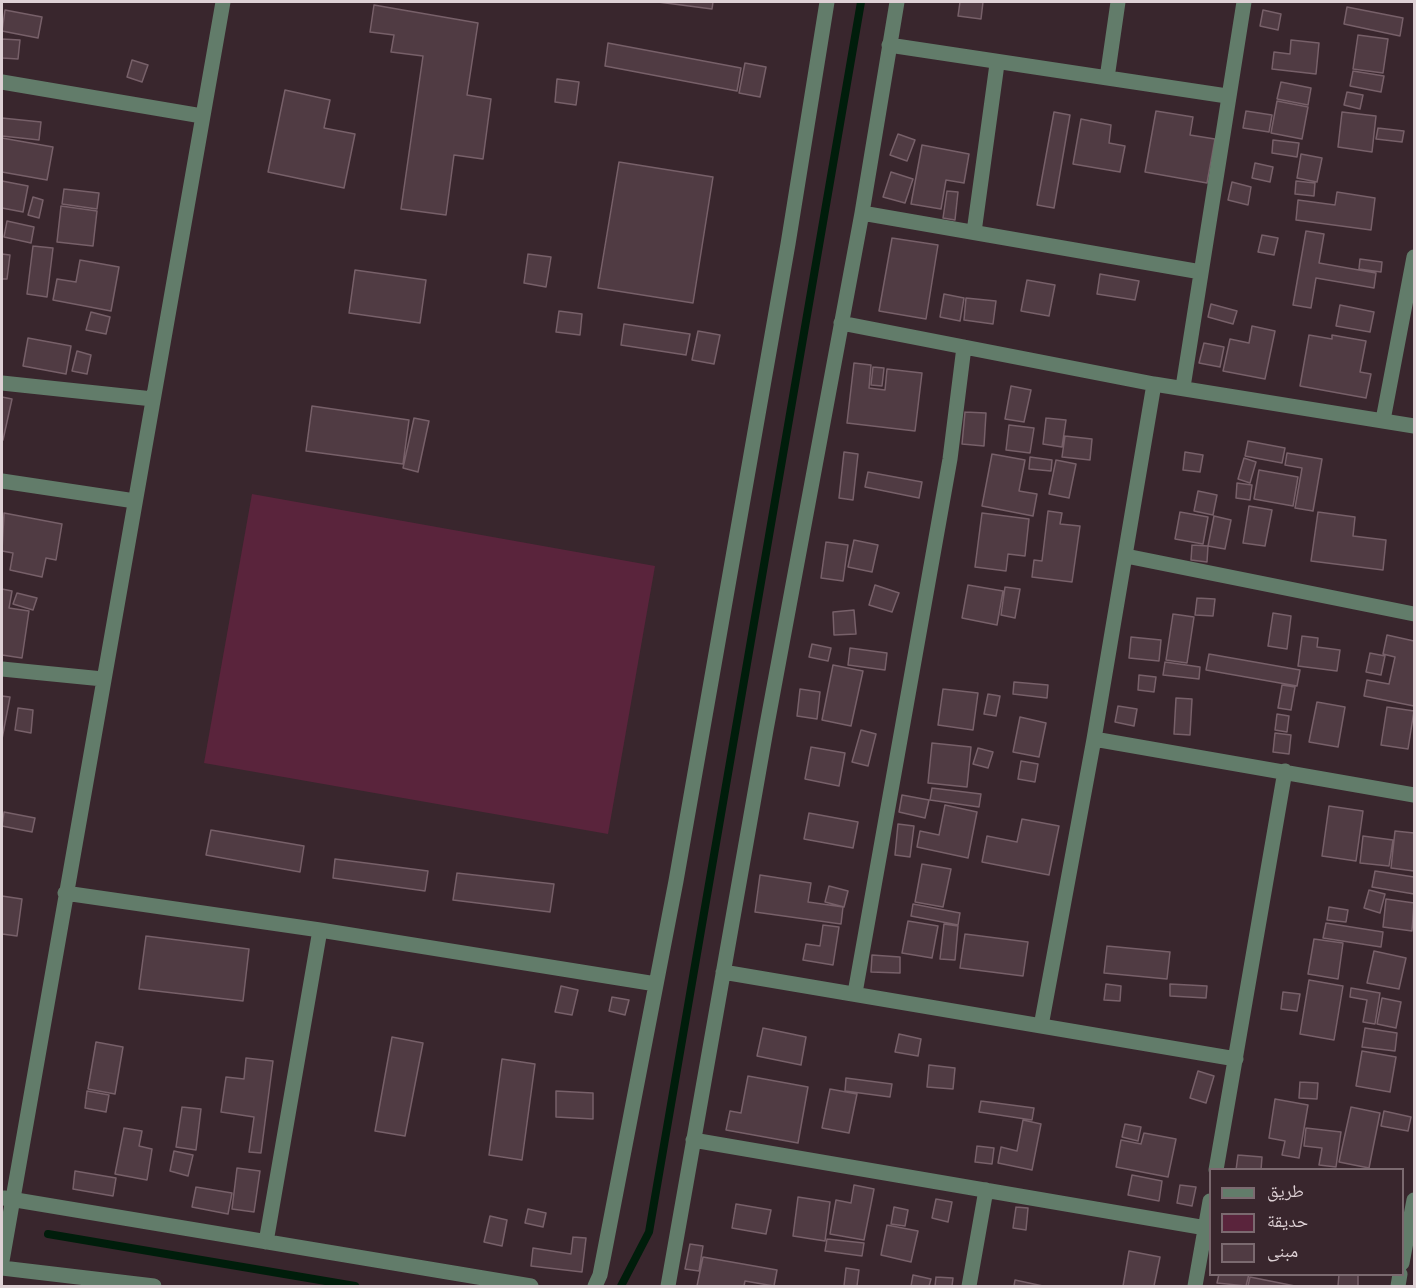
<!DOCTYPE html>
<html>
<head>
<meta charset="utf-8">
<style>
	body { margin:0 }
	#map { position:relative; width:1416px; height:1288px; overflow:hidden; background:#39262d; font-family:Quicksand,"Noto Naskh Arabic",sans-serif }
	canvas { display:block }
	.frame { position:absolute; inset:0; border:3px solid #ded1d5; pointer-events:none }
	.legend { position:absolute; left:1209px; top:1168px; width:195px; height:108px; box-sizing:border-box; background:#39262d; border:2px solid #7b6a70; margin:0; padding:8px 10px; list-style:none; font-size:18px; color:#ded1d5 }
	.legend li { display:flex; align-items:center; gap:12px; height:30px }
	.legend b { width:30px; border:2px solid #7b6a70 }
</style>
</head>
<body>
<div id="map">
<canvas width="1416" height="1288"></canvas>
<div class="frame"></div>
<ul class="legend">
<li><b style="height:8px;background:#627c6a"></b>طريق</li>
<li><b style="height:16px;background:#5a243c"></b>حديقة</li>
<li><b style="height:16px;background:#503b43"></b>مبنى</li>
</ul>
</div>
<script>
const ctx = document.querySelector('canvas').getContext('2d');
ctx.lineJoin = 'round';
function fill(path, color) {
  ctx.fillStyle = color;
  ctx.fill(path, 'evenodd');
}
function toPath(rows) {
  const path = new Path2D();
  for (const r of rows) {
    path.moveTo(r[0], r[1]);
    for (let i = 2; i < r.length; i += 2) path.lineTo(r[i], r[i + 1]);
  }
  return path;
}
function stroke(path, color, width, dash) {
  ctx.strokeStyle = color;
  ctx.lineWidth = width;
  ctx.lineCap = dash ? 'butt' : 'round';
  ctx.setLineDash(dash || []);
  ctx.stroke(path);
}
const green = toPath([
	[252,494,655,566,608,834,204,763]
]);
const stream = toPath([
	[48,1234,355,1286],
	[621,1286,649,1232,861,2]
]);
const building = toPath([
	[658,2,713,2,712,9,658,2],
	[960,2,983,2,981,19,958,16,960,2],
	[374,5,478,23,467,95,491,99,483,159,454,155,446,215,401,209,423,56,391,52,394,35,370,32,374,5],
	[1347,7,1403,18,1400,36,1344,24,1347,7],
	[5,10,42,17,38,38,2,31,5,10],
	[1263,10,1281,14,1278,30,1260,26,1263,10],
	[1358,35,1388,39,1383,73,1353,69,1358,35],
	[2,39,20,40,18,59,2,58,2,39],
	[1291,40,1319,43,1316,74,1272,69,1274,52,1290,54,1291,40],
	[608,43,741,68,737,91,605,66,608,43],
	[132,60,148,65,142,82,127,77,132,60],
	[745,63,766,67,760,97,739,93,745,63],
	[1353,71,1384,76,1381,92,1350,86,1353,71],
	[557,79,579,82,576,105,555,102,557,79],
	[1281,82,1311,88,1308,105,1277,99,1281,82],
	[285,90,330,100,324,128,355,134,344,188,268,172,285,90],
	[1347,92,1363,95,1360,109,1344,105,1347,92],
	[1277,101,1308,107,1302,139,1271,133,1277,101],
	[1156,111,1193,117,1190,135,1215,139,1207,183,1145,172,1156,111],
	[1246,111,1272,115,1269,132,1243,128,1246,111],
	[1054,112,1070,115,1054,208,1037,205,1054,112],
	[1342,112,1376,116,1372,152,1338,147,1342,112],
	[2,118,41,122,39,140,2,136,2,118],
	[1081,119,1111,125,1109,143,1125,146,1120,172,1073,164,1081,119],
	[1378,128,1404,131,1402,142,1376,139,1378,128],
	[898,134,915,140,907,161,890,155,898,134],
	[2,138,53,147,47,180,2,172,2,138],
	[1273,140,1299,143,1297,157,1272,153,1273,140],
	[922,145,969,154,964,183,946,180,941,209,911,204,922,145],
	[1301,154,1322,158,1317,182,1297,178,1301,154],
	[619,162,713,177,693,303,598,288,619,162],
	[1255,163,1273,167,1270,182,1252,178,1255,163],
	[891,172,913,179,905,203,883,197,891,172],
	[2,181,28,186,23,212,2,208,2,181],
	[1296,181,1315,183,1314,196,1295,194,1296,181],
	[1232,182,1251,187,1248,205,1228,200,1232,182],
	[64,189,99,193,97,209,62,204,64,189],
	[947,191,958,192,955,220,943,218,947,191],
	[1337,192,1375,198,1371,230,1296,220,1298,200,1335,205,1337,192],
	[33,197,43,200,39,218,28,215,33,197],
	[61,206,97,211,93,246,57,242,61,206],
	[7,221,34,227,31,243,4,237,7,221],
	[1306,231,1324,234,1319,263,1376,273,1374,288,1316,278,1311,308,1293,305,1306,231],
	[1262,235,1278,238,1274,255,1258,252,1262,235],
	[892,238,938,245,926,319,879,311,892,238],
	[33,246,53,248,47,297,27,294,33,246],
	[2,254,10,255,7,279,2,279,2,254],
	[528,254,551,257,546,287,524,283,528,254],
	[1360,259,1382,262,1381,272,1359,269,1360,259],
	[80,260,119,267,111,311,53,300,57,279,76,282,80,260],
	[355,270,426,280,420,323,349,313,355,270],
	[1100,274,1139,281,1135,300,1097,294,1100,274],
	[1027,280,1055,285,1049,316,1021,311,1027,280],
	[944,294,964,298,960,321,940,317,944,294],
	[966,298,996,301,993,324,964,320,966,298],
	[1211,304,1237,311,1233,324,1208,317,1211,304],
	[1340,305,1374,312,1370,332,1336,326,1340,305],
	[559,311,582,314,580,335,556,332,559,311],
	[91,312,110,317,106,334,86,330,91,312],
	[624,324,690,334,686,355,621,345,624,324],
	[1252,326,1275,331,1265,379,1223,371,1230,339,1249,343,1252,326],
	[698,331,720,335,714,364,692,360,698,331],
	[1309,335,1332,339,1332,335,1366,341,1360,372,1371,374,1366,398,1300,386,1309,335],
	[28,338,71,346,66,374,23,366,28,338],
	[1204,343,1224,347,1220,367,1199,363,1204,343],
	[77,351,91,355,87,374,72,371,77,351],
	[854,363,871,365,869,388,885,390,887,369,922,373,915,431,847,423,854,363],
	[873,367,884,368,882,386,871,385,873,367],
	[1011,386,1031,390,1024,422,1005,419,1011,386],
	[2,397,12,399,3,440,2,440,2,397],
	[312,406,409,420,403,464,306,451,312,406],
	[965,412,986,413,984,446,962,444,965,412],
	[414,418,429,421,418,472,403,468,414,418],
	[1046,418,1066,420,1062,447,1043,444,1046,418],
	[1009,425,1034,428,1030,453,1006,450,1009,425],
	[1065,436,1092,439,1090,460,1062,457,1065,436],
	[1248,441,1285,448,1282,463,1245,456,1248,441],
	[844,452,858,454,853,500,839,498,844,452],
	[1185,452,1203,455,1200,472,1183,470,1185,452],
	[1287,453,1322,459,1313,511,1295,508,1302,468,1285,465,1287,453],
	[992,454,1025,460,1019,491,1037,494,1033,516,982,506,992,454],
	[1030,457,1052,460,1051,471,1029,469,1030,457],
	[1244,458,1256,462,1250,483,1238,479,1244,458],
	[1056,460,1076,464,1069,498,1049,494,1056,460],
	[1259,470,1298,477,1293,506,1254,499,1259,470],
	[868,472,922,482,919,498,865,487,868,472],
	[1237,483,1252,485,1250,500,1236,498,1237,483],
	[1198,491,1217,495,1213,515,1194,511,1198,491],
	[1249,506,1272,510,1265,546,1243,543,1249,506],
	[1048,511,1062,513,1060,524,1080,526,1072,582,1032,577,1034,560,1042,561,1048,511],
	[1180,512,1208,517,1203,544,1175,539,1180,512],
	[1318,512,1355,517,1353,536,1386,540,1383,570,1311,561,1318,512],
	[4,513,62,524,56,560,46,558,42,577,10,570,13,553,2,551,4,513],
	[982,513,1029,519,1025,556,1008,554,1006,571,975,567,982,513],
	[1214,516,1231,520,1225,549,1208,546,1214,516],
	[854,540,878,545,872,572,848,567,854,540],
	[826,542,848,545,843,581,821,578,826,542],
	[1192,545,1208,546,1207,562,1191,560,1192,545],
	[875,585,899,593,892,612,869,605,875,585],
	[968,585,1003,591,997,625,962,618,968,585],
	[1005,587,1020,589,1015,618,1001,615,1005,587],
	[2,589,12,591,9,608,29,611,22,658,2,655,2,589],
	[17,593,37,598,33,610,13,604,17,593],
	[1197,598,1215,599,1213,616,1195,615,1197,598],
	[854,610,856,634,834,635,833,612,854,610],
	[1273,613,1291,616,1287,649,1268,646,1273,613],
	[1173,614,1194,617,1187,663,1166,660,1173,614],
	[1387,635,1414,641,1414,706,1364,696,1367,680,1389,684,1395,657,1383,654,1387,635],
	[1302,636,1318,638,1317,647,1340,650,1337,671,1298,666,1302,636],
	[1131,637,1161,640,1159,661,1129,658,1131,637],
	[812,644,831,648,828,661,809,657,812,644],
	[850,648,887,653,885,670,848,665,850,648],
	[1370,653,1385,656,1381,675,1366,672,1370,653],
	[1209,654,1300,670,1297,686,1206,670,1209,654],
	[1165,662,1200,667,1199,679,1163,675,1165,662],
	[833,665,863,671,851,726,822,720,833,665],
	[1139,675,1156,677,1154,692,1138,690,1139,675],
	[1014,682,1048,685,1047,698,1013,694,1014,682],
	[1282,685,1295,687,1291,710,1278,708,1282,685],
	[800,689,820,692,817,719,797,716,800,689],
	[943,689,978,693,973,730,938,725,943,689],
	[988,694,1000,696,996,716,984,714,988,694],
	[2,696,10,697,2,739,2,696],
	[1176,698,1192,699,1190,735,1174,734,1176,698],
	[1317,702,1345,707,1338,747,1309,742,1317,702],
	[1118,706,1137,709,1134,726,1115,722,1118,706],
	[1387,707,1414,711,1408,749,1381,745,1387,707],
	[18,708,33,710,31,733,15,730,18,708],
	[1277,714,1289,716,1287,732,1275,730,1277,714],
	[1020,717,1046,723,1039,757,1013,752,1020,717],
	[861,730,876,734,868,766,852,762,861,730],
	[1275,733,1291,735,1289,754,1273,752,1275,733],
	[932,743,971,747,967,787,928,783,932,743],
	[811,747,845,753,839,786,805,779,811,747],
	[978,748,993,752,988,768,973,764,978,748],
	[1021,761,1038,764,1035,782,1018,779,1021,761],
	[932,788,981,794,979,807,930,800,932,788],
	[902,795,929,800,925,818,899,812,902,795],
	[945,805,977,812,968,858,917,847,920,831,939,835,945,805],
	[1329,806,1363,811,1356,861,1322,856,1329,806],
	[4,812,35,818,32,832,2,826,4,812],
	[809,813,858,822,853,848,804,839,809,813],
	[1022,819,1059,826,1049,875,982,862,987,836,1017,842,1022,819],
	[898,824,914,826,910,857,895,855,898,824],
	[211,830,304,846,300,872,206,855,211,830],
	[1395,831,1414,833,1414,871,1391,868,1395,831],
	[1363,836,1393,840,1389,866,1360,863,1363,836],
	[335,859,428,871,425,891,333,878,335,859],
	[922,864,951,869,943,907,915,902,922,864],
	[1375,871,1414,877,1414,894,1372,887,1375,871],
	[457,873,554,884,550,912,453,900,457,873],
	[760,875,811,883,808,902,843,907,841,924,755,912,760,875],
	[829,886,848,891,844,907,825,902,829,886],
	[1369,890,1385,894,1380,913,1364,908,1369,890],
	[2,896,22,899,17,936,2,934,2,896],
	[1386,899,1414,903,1412,931,1383,927,1386,899],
	[913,904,960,913,958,925,911,916,913,904],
	[1329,907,1348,910,1346,922,1327,920,1329,907],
	[908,921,938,926,932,958,902,953,908,921],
	[1326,923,1383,932,1381,947,1323,938,1326,923],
	[944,924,958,926,955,960,940,959,944,924],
	[823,925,839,927,833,965,803,960,806,944,820,946,823,925],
	[965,934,1028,942,1023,976,960,968,965,934],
	[146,936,249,949,243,1001,139,989,146,936],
	[1314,939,1343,943,1338,979,1308,974,1314,939],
	[1107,946,1170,952,1167,979,1104,973,1107,946],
	[1374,951,1406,958,1399,989,1367,983,1374,951],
	[872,955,900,957,900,973,871,972,872,955],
	[1309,980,1343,986,1334,1040,1300,1034,1309,980],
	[1106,984,1121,986,1120,1001,1104,1000,1106,984],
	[1170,984,1207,986,1206,998,1170,996,1170,984],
	[561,986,578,990,572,1015,555,1012,561,986],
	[1351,988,1380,993,1375,1024,1363,1022,1367,1000,1350,997,1351,988],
	[1283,992,1300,994,1297,1011,1281,1009,1283,992],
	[612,997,629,1000,625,1015,609,1011,612,997],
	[1382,998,1401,1002,1396,1028,1377,1024,1382,998],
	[763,1028,806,1037,801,1065,757,1056,763,1028],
	[1365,1028,1397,1033,1395,1051,1362,1047,1365,1028],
	[899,1034,921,1039,918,1056,895,1052,899,1034],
	[392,1037,423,1043,405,1136,375,1131,392,1037],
	[96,1042,123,1047,115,1094,88,1089,96,1042],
	[1362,1051,1396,1057,1390,1092,1356,1086,1362,1051],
	[246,1058,273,1061,261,1153,249,1152,254,1117,221,1112,226,1077,244,1079,246,1058],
	[502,1059,535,1064,522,1160,489,1155,502,1059],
	[929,1065,955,1068,953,1089,927,1087,929,1065],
	[1198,1071,1214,1076,1206,1103,1190,1098,1198,1071],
	[748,1076,808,1087,798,1143,726,1130,730,1111,741,1113,748,1076],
	[846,1078,892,1084,890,1097,845,1091,846,1078],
	[1300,1082,1318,1083,1317,1099,1299,1098,1300,1082],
	[830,1089,857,1094,849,1133,822,1128,830,1089],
	[87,1091,109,1095,106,1112,85,1108,87,1091],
	[556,1091,593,1093,593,1119,556,1117,556,1091],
	[1275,1099,1308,1105,1299,1158,1282,1155,1285,1141,1269,1138,1275,1099],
	[981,1101,1034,1108,1032,1120,979,1112,981,1101],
	[182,1107,201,1109,196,1150,176,1147,182,1107],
	[1351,1107,1380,1113,1369,1168,1339,1162,1351,1107],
	[1384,1111,1411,1117,1408,1131,1381,1126,1384,1111],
	[1023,1120,1041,1124,1032,1170,998,1163,1001,1147,1017,1151,1023,1120],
	[1125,1124,1141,1127,1138,1141,1122,1137,1125,1124],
	[124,1128,142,1131,139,1146,152,1149,147,1180,115,1174,124,1128],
	[1306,1128,1341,1132,1336,1167,1319,1165,1322,1148,1304,1146,1306,1128],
	[1144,1133,1176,1139,1168,1177,1116,1167,1121,1140,1141,1144,1144,1133],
	[977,1146,994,1148,992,1164,975,1162,977,1146],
	[174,1151,193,1155,188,1176,170,1171,174,1151],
	[1238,1155,1262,1157,1261,1170,1236,1170,1238,1155],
	[237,1168,260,1171,254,1212,232,1209,237,1168],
	[75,1171,116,1178,113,1196,73,1189,75,1171],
	[1132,1175,1162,1181,1159,1201,1128,1195,1132,1175],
	[854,1185,874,1189,864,1240,830,1234,836,1200,851,1203,854,1185],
	[1180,1185,1196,1187,1192,1206,1177,1203,1180,1185],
	[196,1187,232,1193,228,1214,192,1207,196,1187],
	[798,1197,830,1202,825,1241,793,1236,798,1197],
	[936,1199,952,1202,948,1222,932,1218,936,1199],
	[736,1204,771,1210,766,1234,732,1228,736,1204],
	[894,1207,908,1210,905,1226,891,1224,894,1207],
	[1016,1207,1028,1208,1026,1230,1013,1228,1016,1207],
	[528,1209,546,1213,543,1227,525,1223,528,1209],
	[490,1216,507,1220,502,1246,484,1242,490,1216],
	[887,1225,918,1231,911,1262,881,1255,887,1225],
	[573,1237,586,1238,582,1272,531,1266,533,1248,571,1254,573,1237],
	[827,1239,864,1243,862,1256,825,1251,827,1239],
	[690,1244,703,1246,699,1271,685,1269,690,1244],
	[1129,1251,1160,1257,1154,1286,1123,1286,1129,1251],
	[703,1257,777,1270,774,1286,745,1281,744,1286,697,1286,703,1257],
	[846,1268,859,1270,857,1286,844,1286,846,1268],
	[1219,1274,1249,1274,1246,1286,1217,1283,1219,1274],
	[1339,1274,1358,1274,1358,1286,1338,1286,1339,1274],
	[913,1275,931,1279,929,1286,911,1286,913,1275],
	[936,1277,953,1278,952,1286,935,1286,936,1277],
	[1250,1277,1295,1286,1248,1286,1250,1277],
	[1015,1280,1043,1286,1014,1286,1015,1280]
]);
const minor = toPath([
	[889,45,1227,96],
	[1107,78,1118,2],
	[2,82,202,116],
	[862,213,1201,272],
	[974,232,997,64],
	[841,323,1154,384,1414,426],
	[2,383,153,399],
	[1183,387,1244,2],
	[1383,420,1414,257],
	[2,481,135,501],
	[1126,556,1414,614],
	[2,669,103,679],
	[1094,739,1414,795],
	[65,893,320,930,656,984],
	[723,972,1236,1059],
	[855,993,950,459,964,347],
	[1041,1026,1094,739,1154,384],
	[693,1140,1206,1228],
	[1216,1170,1285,771],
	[4,1198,531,1286],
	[266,1242,320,930],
	[2,1261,223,2],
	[1402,1263,1414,1200],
	[2,1268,154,1286],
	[595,1286,600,1275,676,881,788,244,827,2],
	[668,1286,766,730,862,213,897,2],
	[969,1286,986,1190],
	[1195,1286,1210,1201],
	[1398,1286,1400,1274]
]);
fill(green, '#5a243c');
stroke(stream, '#001d0b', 8);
fill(building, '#503b43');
stroke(building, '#776069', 1.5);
stroke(minor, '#627c6a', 15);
</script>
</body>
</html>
